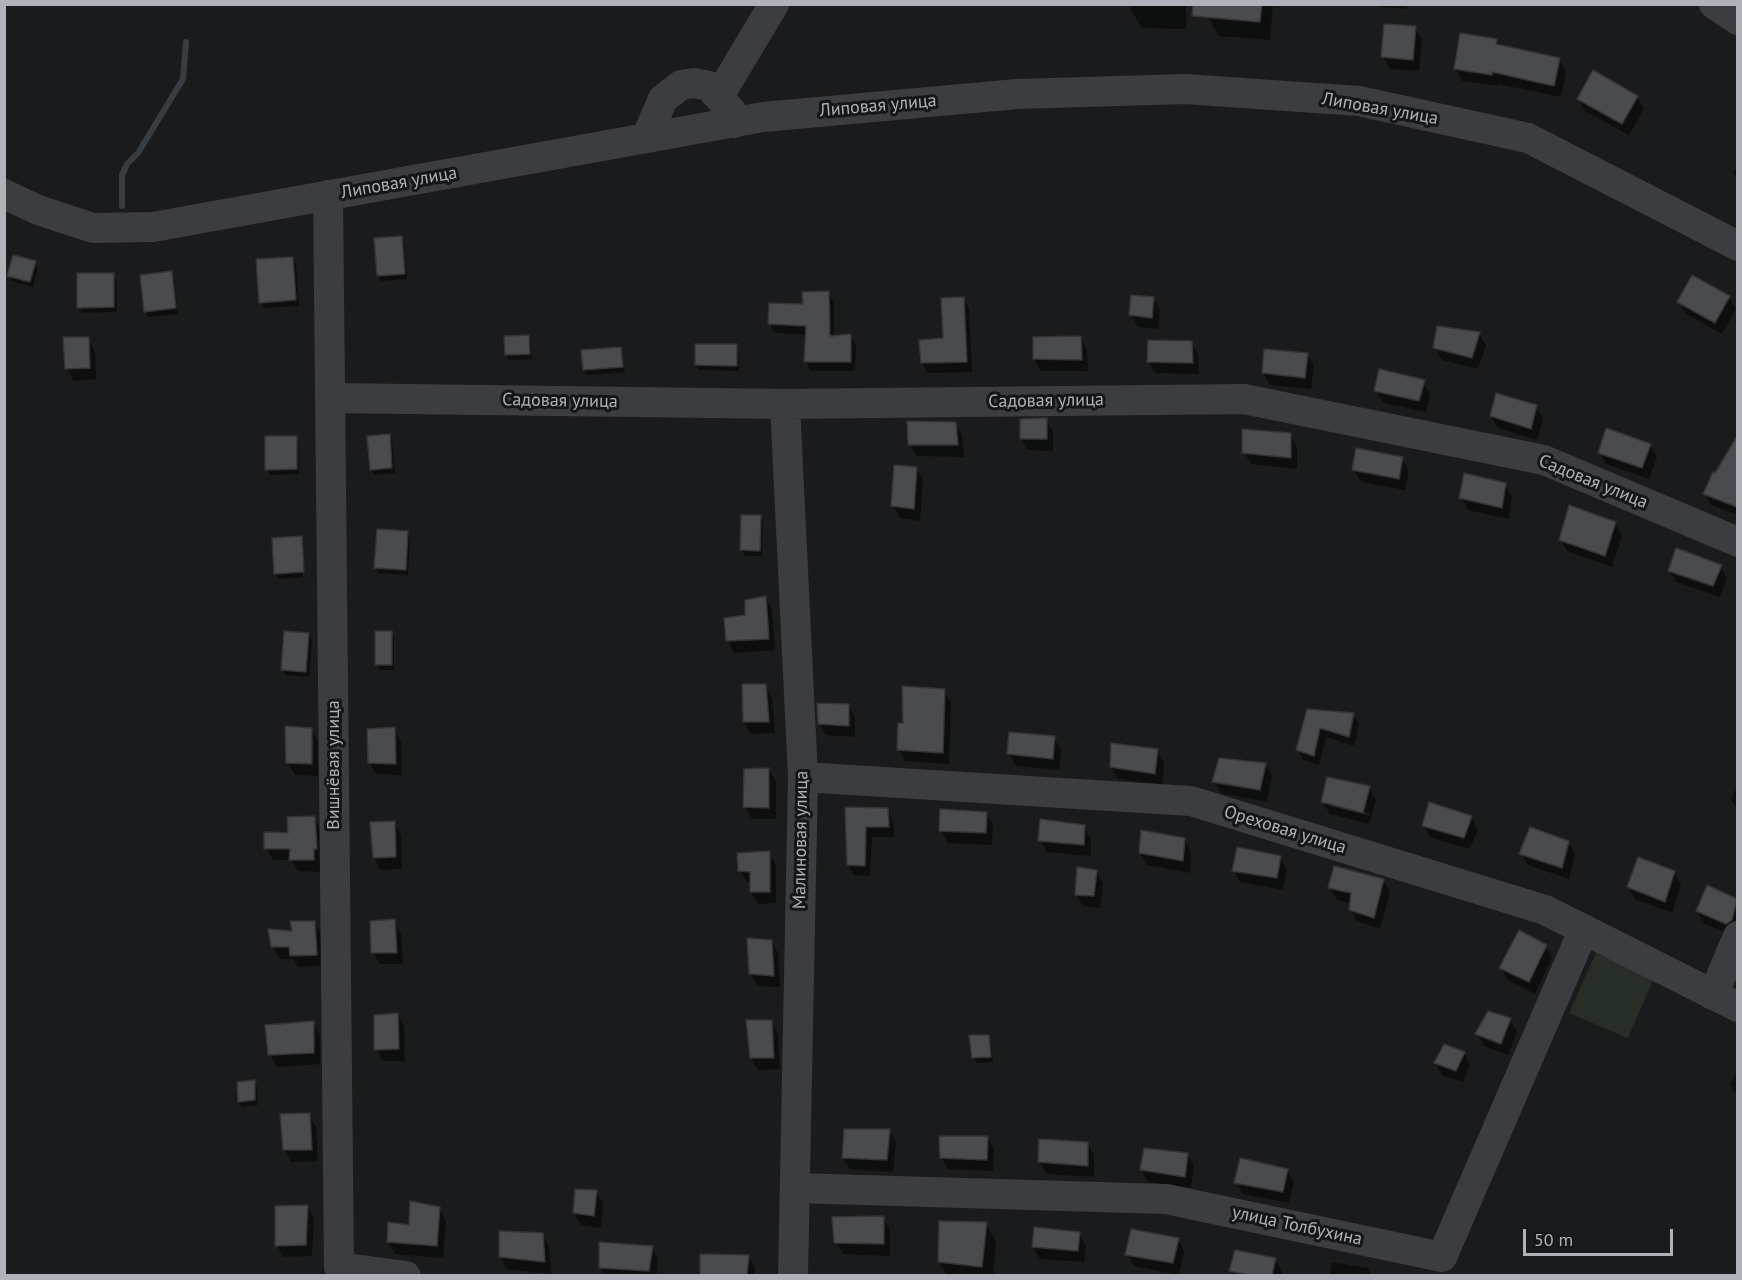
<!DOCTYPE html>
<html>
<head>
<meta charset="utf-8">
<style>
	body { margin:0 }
	#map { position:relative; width:1742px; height:1280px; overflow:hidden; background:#1a1b1c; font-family:"PT Sans",sans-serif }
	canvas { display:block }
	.frame { position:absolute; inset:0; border:6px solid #aeb3ba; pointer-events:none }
	.scale { position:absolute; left:1523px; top:1229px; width:150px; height:27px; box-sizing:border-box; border:3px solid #aeb3ba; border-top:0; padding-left:8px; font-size:18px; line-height:21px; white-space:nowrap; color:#aeb3ba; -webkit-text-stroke:4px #151617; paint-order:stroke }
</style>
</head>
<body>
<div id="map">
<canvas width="1742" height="1280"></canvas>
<div class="frame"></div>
<div class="scale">50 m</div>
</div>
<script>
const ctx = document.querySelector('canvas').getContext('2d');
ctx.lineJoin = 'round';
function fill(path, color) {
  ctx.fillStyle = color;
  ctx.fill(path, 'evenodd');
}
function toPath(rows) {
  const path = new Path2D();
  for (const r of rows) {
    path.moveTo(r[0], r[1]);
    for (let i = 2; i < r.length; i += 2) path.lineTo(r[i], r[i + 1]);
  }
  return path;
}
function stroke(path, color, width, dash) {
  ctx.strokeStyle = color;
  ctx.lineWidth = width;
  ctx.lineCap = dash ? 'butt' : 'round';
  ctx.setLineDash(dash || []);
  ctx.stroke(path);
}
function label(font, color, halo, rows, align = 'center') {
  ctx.font = font + ' "PT Sans",sans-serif';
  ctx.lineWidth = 6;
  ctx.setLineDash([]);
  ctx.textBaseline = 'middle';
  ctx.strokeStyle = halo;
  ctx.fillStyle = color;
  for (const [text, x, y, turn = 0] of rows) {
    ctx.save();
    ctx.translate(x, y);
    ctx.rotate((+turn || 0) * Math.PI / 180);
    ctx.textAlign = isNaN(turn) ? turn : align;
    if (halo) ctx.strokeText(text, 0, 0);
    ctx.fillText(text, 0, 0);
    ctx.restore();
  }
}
const green = toPath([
	[1596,953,1654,978,1628,1038,1569,1013]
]);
const shadow = toPath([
	[1131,4,1186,4,1186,29,1142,28,1131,10],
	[1209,4,1273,4,1270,40,1219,36,1208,17],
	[1377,4,1407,4,1407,9,1379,7],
	[1415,28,1422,40,1419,71,1390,69,1383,57],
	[1496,40,1500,47,1559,60,1566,72,1561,97,1498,84,1498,86,1462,81,1456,69],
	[1637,97,1644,109,1629,135,1585,111,1578,99],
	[1738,164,1738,181,1733,173],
	[401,237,404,243,407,279,381,281,378,276],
	[292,258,296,264,299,306,264,308,261,303],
	[35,262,38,268,33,287,12,281,9,276],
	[171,273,174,278,178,314,148,317,145,311],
	[113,275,116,280,117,312,82,313,79,307],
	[828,293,834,302,834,337,850,336,856,345,855,371,811,371,806,362,807,335,775,333,770,324],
	[1729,297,1736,309,1722,334,1686,314,1679,302],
	[963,298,969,308,972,372,928,373,922,363,944,340],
	[1153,298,1160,310,1158,329,1138,327,1131,315],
	[1479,334,1486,345,1478,369,1442,360,1435,348],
	[528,337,531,342,532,359,509,360,506,355],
	[1080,337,1087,349,1088,371,1041,371,1034,359],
	[88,339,95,351,96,379,74,381,67,369],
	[1191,343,1198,355,1199,374,1155,373,1148,361],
	[736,345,739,351,739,371,699,370,696,365],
	[621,348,625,372,587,375,584,370],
	[1307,354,1314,366,1311,389,1270,385,1263,373],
	[1424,382,1430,394,1426,412,1383,403,1376,391],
	[1536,407,1543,419,1537,440,1498,428,1491,416],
	[1046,420,1053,432,1053,451,1028,450,1021,439],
	[955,423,962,435,964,457,917,456,910,445],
	[1290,435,1297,447,1297,469,1251,464,1244,452],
	[389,436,392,441,395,473,374,475,371,469],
	[296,438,299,443,299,474,270,475,267,469],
	[1738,439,1738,515,1711,505,1705,494],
	[1650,445,1657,457,1649,479,1606,464,1600,453],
	[1402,459,1409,471,1405,490,1361,482,1354,470],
	[916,468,923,480,920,521,900,518,893,506],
	[1505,485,1512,497,1509,519,1468,510,1461,498],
	[760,517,763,522,762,556,745,556,742,550],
	[1615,524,1622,536,1612,567,1567,551,1560,539],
	[407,532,410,538,408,575,379,573,376,568],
	[301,538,303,577,279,579,275,574],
	[1720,566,1727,578,1720,597,1676,582,1669,570],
	[765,597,772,609,775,650,734,653,728,641],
	[391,633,394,638,394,670,380,670,377,664],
	[309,634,312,640,309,677,286,675,283,670],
	[765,686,772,698,775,733,751,734,744,722],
	[944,691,951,703,949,764,905,761,899,749,904,725],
	[848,705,855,717,855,737,826,735,819,723],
	[1308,710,1353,714,1359,724,1354,746,1326,737,1319,765,1303,760,1298,750],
	[311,729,318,741,318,776,295,775,288,763],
	[394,729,401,741,402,775,376,774,369,762],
	[1054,738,1061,750,1059,770,1016,766,1009,754],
	[1157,751,1164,763,1162,785,1118,779,1111,767],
	[1265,764,1272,776,1267,802,1221,793,1214,781],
	[769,770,776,782,776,819,752,819,745,807],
	[1738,784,1738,811,1731,800],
	[1369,788,1376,800,1369,824,1330,814,1323,802],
	[1330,803,1370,813,1370,816,1330,806],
	[847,808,887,809,893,820,894,837,872,837,870,876,854,875,848,865],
	[986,813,993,825,992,845,948,843,941,831],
	[1471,817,1478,829,1470,849,1431,838,1424,826],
	[314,818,321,830,320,872,298,871,291,860,273,860,266,848],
	[394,823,401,835,402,869,381,870,374,858],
	[1084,827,1091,839,1091,856,1047,852,1040,840],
	[1184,839,1191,851,1190,873,1147,865,1140,853],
	[1568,842,1575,854,1569,879,1528,865,1521,853],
	[769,853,776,865,776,903,758,904,751,892,751,883,747,882,740,870],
	[1280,857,1287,869,1283,890,1240,882,1234,870],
	[1096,871,1103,883,1100,908,1083,906,1076,894],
	[1674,872,1681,884,1672,913,1635,899,1628,887],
	[1383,880,1390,892,1380,929,1357,921,1350,909,1351,903,1337,900,1330,888],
	[1708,887,1738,900,1738,933,1733,936,1704,923,1697,911],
	[394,921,401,933,403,964,379,964,373,952],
	[314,922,321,934,323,966,298,967,293,959,280,959,273,947],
	[772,941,778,953,780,987,758,986,751,974],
	[1545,946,1552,958,1535,994,1508,980,1501,968],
	[397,1015,404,1026,405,1061,383,1061,376,1049],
	[1510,1020,1517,1032,1508,1055,1484,1046,1477,1034],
	[771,1022,778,1034,780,1069,758,1070,751,1058],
	[313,1023,320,1035,320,1064,277,1067,270,1055,267,1027],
	[988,1037,991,1042,993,1062,976,1063,973,1058],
	[1464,1053,1470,1065,1463,1082,1442,1075,1435,1063],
	[1738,1069,1738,1097,1730,1085],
	[254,1082,257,1087,258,1105,242,1107,239,1102,238,1084],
	[309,1115,316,1127,318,1161,291,1162,285,1150],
	[889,1130,896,1142,893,1172,850,1169,843,1158],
	[987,1137,994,1149,993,1171,948,1169,941,1157],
	[1087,1143,1094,1155,1094,1177,1047,1174,1040,1162],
	[1187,1154,1194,1166,1191,1188,1148,1182,1141,1170],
	[1287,1170,1294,1182,1289,1203,1243,1194,1236,1182],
	[596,1192,603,1203,601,1228,581,1225,574,1213],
	[307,1206,314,1218,312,1256,283,1257,277,1245],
	[439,1208,446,1221,443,1258,395,1254,388,1242],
	[883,1218,890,1230,890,1256,843,1254,836,1242],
	[986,1224,996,1242,993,1276,947,1276,939,1262],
	[1079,1233,1086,1245,1084,1262,1040,1259,1033,1247],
	[542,1234,549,1246,551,1274,507,1269,500,1257],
	[1178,1239,1184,1251,1179,1275,1134,1266,1127,1254],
	[652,1247,658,1259,656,1276,605,1276,600,1267],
	[702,1256,748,1256,755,1268,754,1276,702,1276],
	[1276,1260,1282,1271,1281,1276,1234,1276,1231,1270],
	[1332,1262,1368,1268,1372,1276,1329,1276]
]);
const stream = toPath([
	[122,206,122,175,127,164,138,153,183,79,186,42]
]);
const building = toPath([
	[1193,4,1262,4,1260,22,1192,16,1193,4],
	[1384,24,1416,26,1413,60,1381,57,1384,24],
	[1460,33,1497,39,1496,44,1560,58,1554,86,1492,72,1492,75,1454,69,1460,33],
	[1593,70,1638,96,1622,124,1577,99,1593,70],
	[402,236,405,274,377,276,374,238,402,236],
	[13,255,36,261,30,282,7,276,13,255],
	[293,257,296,300,259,303,256,259,293,257],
	[172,271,176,308,144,312,140,275,172,271],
	[77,273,114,273,114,307,77,308,77,273],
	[1692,275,1730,296,1715,323,1677,302,1692,275],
	[829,291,830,336,851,334,851,362,804,362,806,326,768,324,769,303,803,304,802,292,829,291],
	[1131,295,1154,297,1152,318,1129,315,1131,295],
	[964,297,967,362,921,363,919,340,943,338,941,298,964,297],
	[1437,326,1480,332,1472,358,1433,348,1437,326],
	[529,335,530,354,505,355,504,336,529,335],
	[1081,336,1082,360,1033,359,1033,337,1081,336],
	[63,337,89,337,90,368,65,369,63,337],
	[1148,340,1192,341,1193,363,1147,362,1148,340],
	[695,344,737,344,737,366,695,365,695,344],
	[621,347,623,367,583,370,581,350,621,347],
	[1264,349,1308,353,1305,378,1262,373,1264,349],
	[1379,369,1425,380,1419,401,1374,391,1379,369],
	[1496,393,1537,405,1531,429,1490,416,1496,393],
	[1047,418,1047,439,1020,439,1020,419,1047,418],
	[907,421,956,422,958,445,908,445,907,421],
	[1606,428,1651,444,1642,468,1598,453,1606,428],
	[1242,429,1291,433,1291,458,1242,453,1242,429],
	[390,434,392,468,370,470,367,436,390,434],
	[265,436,297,436,297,469,265,470,265,436],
	[1737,436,1737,507,1703,494,1713,472,1715,473,1737,436],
	[1356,448,1403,457,1399,479,1352,470,1356,448],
	[894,465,917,467,914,509,891,506,894,465],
	[1464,473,1506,483,1502,508,1459,498,1464,473],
	[1569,505,1616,522,1605,556,1559,540,1569,505],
	[741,515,761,515,760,551,740,550,741,515],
	[377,529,408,531,406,570,374,568,377,529],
	[302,536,304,572,274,574,272,538,302,536],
	[1676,548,1722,565,1713,586,1668,571,1676,548],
	[766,596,769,639,726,641,724,618,745,615,745,600,766,596],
	[284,631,309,633,306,672,281,670,284,631],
	[375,631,392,631,392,665,375,665,375,631],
	[742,684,766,684,769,722,743,722,742,684],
	[902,686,945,689,943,753,897,750,898,723,903,723,902,686],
	[817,703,849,704,849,726,818,724,817,703],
	[1307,709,1354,713,1349,737,1320,728,1314,756,1296,750,1307,709],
	[285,726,312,728,312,764,286,763,285,726],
	[395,727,396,764,368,763,367,729,395,727],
	[1009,732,1055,736,1053,759,1007,754,1009,732],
	[1111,743,1158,749,1155,774,1110,767,1111,743],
	[1219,758,1266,763,1260,790,1212,782,1219,758],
	[769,768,769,808,743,807,744,769,769,768],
	[1327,777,1370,786,1363,813,1321,802,1327,777],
	[1429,802,1472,816,1464,838,1422,826,1429,802],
	[845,807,888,808,889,827,866,827,865,866,847,865,845,807],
	[940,809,987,812,986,833,939,831,940,809],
	[315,816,317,849,314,849,314,860,289,860,290,849,264,849,264,832,288,833,287,817,315,816],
	[1040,819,1085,825,1084,845,1038,841,1040,819],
	[395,821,396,857,373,858,370,822,395,821],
	[1530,827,1569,841,1562,868,1519,854,1530,827],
	[1141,830,1185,838,1183,861,1139,853,1141,830],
	[1237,847,1281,856,1277,878,1232,871,1237,847],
	[770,851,770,892,750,892,750,872,738,871,737,853,770,851],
	[1638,857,1675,871,1665,902,1627,887,1638,857],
	[1334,866,1384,879,1374,918,1349,910,1351,893,1328,888,1334,866],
	[1077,867,1097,870,1094,896,1075,895,1077,867],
	[1707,885,1737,899,1732,920,1726,924,1696,911,1707,885],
	[395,919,397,953,371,953,370,921,395,919],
	[290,921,315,921,317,955,290,956,289,947,271,947,268,929,292,931,290,921],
	[1519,930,1547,945,1529,982,1499,968,1519,930],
	[747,938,772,940,774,976,749,974,747,938],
	[1488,1011,1511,1018,1501,1044,1475,1034,1488,1011],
	[398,1013,399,1049,374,1050,374,1015,398,1013],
	[746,1020,772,1020,774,1058,750,1058,746,1020],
	[314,1021,314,1053,268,1055,265,1025,314,1021],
	[969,1035,989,1035,991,1057,972,1058,969,1035],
	[1444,1044,1465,1052,1456,1071,1434,1063,1444,1044],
	[255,1080,255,1100,238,1102,237,1082,255,1080],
	[310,1113,312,1150,283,1150,280,1114,310,1113],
	[844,1129,890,1129,887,1160,842,1158,844,1129],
	[939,1136,988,1136,987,1160,940,1158,939,1136],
	[1039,1139,1088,1142,1088,1166,1038,1162,1039,1139],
	[1144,1148,1188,1153,1185,1177,1140,1170,1144,1148],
	[1240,1158,1288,1169,1283,1192,1234,1183,1240,1158],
	[575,1189,597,1190,594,1216,573,1213,575,1189],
	[410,1201,440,1207,437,1246,387,1242,388,1222,409,1225,410,1201],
	[308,1205,306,1245,275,1246,275,1206,308,1205],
	[884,1216,884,1244,834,1243,832,1217,884,1216],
	[939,1221,987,1222,982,1267,938,1262,939,1221],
	[1034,1227,1080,1232,1078,1251,1032,1247,1034,1227],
	[1131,1229,1179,1238,1173,1263,1125,1255,1131,1229],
	[499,1231,543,1233,545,1262,499,1257,499,1231],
	[599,1242,653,1246,649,1271,599,1268,599,1242],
	[1235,1250,1276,1258,1272,1275,1249,1275,1229,1271,1235,1250],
	[700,1254,749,1255,747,1275,700,1275,700,1254]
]);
const minor = toPath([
	[1714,4,1738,20],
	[719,96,774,4],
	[646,138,663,99,681,85,694,83,709,86,732,112,734,123],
	[4,194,38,210,93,228,153,227,763,117,1017,94,1185,89,1359,101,1528,138,1738,246],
	[328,195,339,1267,406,1276],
	[331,398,785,404,1244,399,1544,460,1738,542],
	[785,404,803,777,793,1276],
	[803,777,1191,801,1545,910,1738,1007],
	[1713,995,1738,936],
	[795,1188,1166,1199,1442,1257,1584,929]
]);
const streetNames = [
	["Липовая улица",878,106,-5],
	["Липовая улица",1380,109,10],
	["Липовая улица",399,183,-10],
	["Садовая улица",560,401,1],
	["Садовая улица",1046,401,-1],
	["Садовая улица",1593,482,22],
	["Вишнёвая улица",334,765,-90],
	["Ореховая улица",1285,830,17],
	["Малиновая улица",801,840,-89],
	["улица Толбухина",1297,1226,12]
];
fill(green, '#272e27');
fill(shadow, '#0007');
stroke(stream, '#363e44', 6);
fill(building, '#4a4b4e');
stroke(building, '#353538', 1.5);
stroke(minor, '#3c3d41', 30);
label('18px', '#aeb3ba', '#151617', streetNames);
</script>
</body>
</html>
